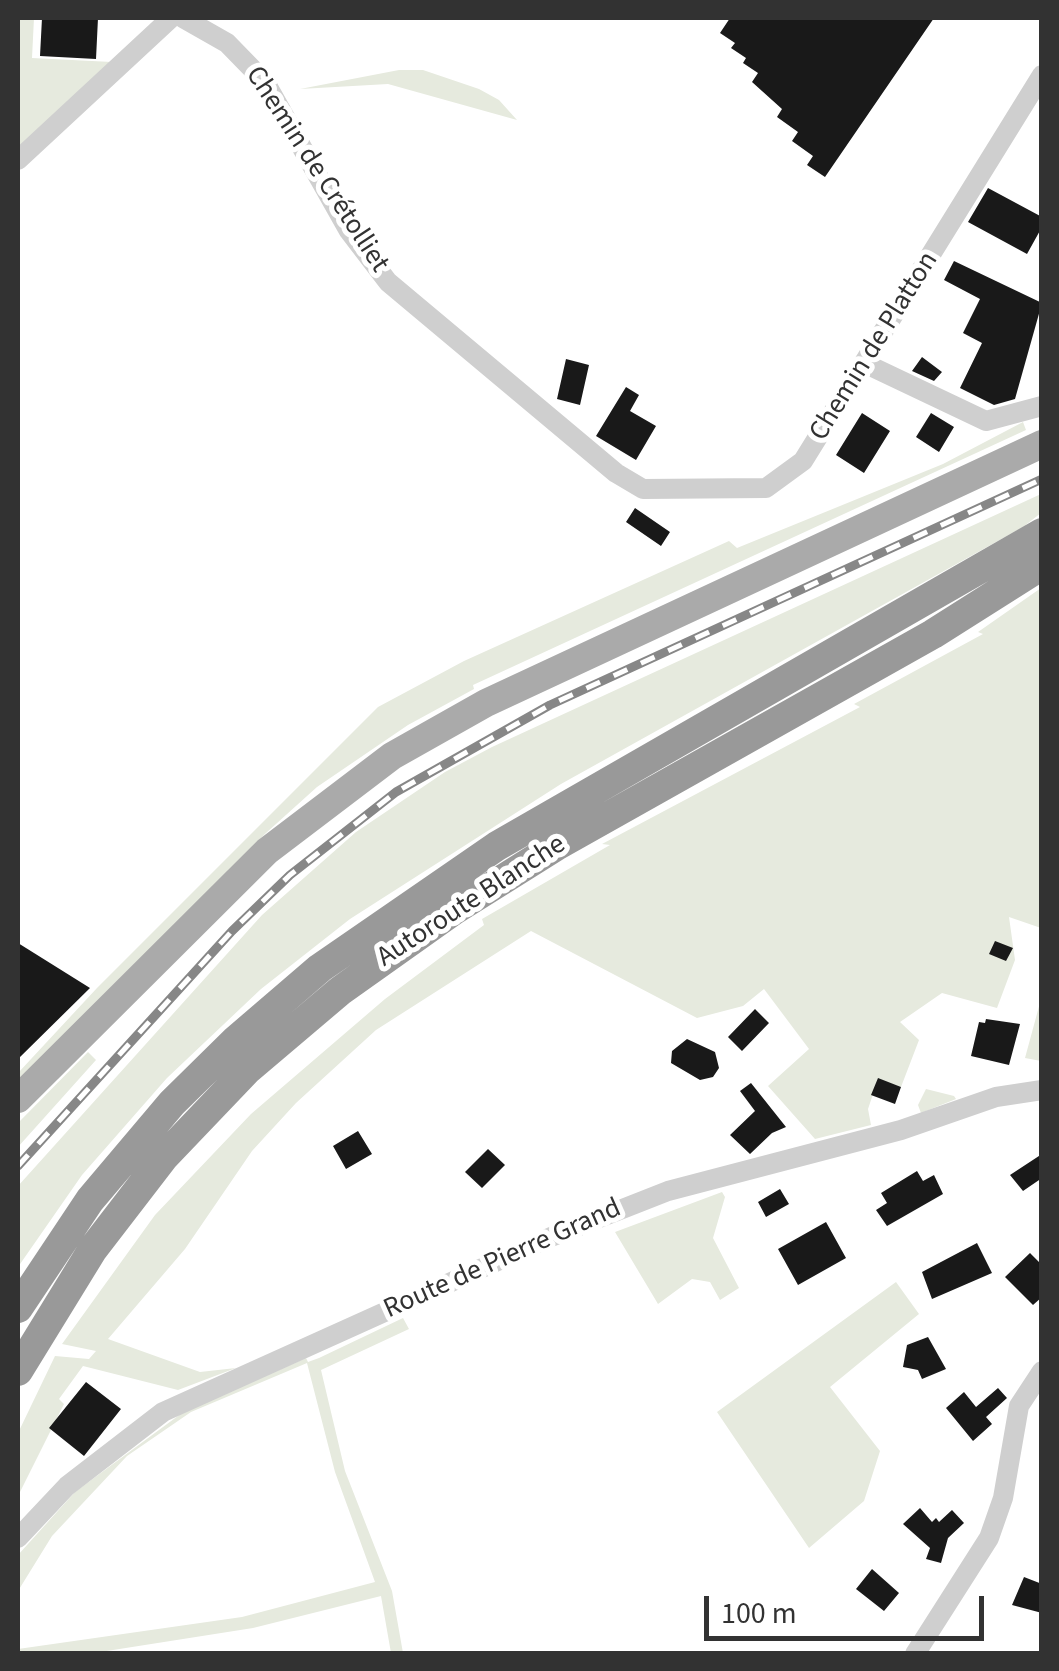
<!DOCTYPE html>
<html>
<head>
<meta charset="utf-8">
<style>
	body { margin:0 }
	#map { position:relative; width:1059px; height:1671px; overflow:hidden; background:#fff; font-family:"Source Sans 3",sans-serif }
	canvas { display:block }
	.frame { position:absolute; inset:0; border:20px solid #323232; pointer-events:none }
	.scale { position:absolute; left:704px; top:1596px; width:280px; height:45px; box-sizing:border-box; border:5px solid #323232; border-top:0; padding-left:12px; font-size:30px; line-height:35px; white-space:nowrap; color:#323232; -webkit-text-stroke:8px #fff; paint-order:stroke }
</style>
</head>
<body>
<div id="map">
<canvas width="1059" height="1671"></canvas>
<div class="frame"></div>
<div class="scale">100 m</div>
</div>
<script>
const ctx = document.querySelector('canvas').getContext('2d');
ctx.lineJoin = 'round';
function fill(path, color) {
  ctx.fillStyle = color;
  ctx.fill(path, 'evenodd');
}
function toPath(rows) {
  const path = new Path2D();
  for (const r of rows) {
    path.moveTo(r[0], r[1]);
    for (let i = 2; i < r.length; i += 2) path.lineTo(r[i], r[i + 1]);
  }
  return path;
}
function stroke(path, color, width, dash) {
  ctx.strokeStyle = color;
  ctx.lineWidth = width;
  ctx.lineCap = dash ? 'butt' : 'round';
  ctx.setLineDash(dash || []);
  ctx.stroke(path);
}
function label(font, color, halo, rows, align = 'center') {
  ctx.font = font + ' "Source Sans 3",sans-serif';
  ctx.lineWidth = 10;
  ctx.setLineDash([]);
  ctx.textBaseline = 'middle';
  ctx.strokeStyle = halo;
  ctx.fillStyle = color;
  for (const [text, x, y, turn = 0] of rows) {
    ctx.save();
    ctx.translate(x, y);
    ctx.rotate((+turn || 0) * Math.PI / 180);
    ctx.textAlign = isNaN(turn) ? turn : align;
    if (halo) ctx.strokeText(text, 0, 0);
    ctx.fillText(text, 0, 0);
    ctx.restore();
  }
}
const green = toPath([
	[18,18,34,18,32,58,112,62,18,149],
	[399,70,423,70,479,89,499,100,517,120,388,84,300,89],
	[1023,422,1026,430,473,685,474,689,408,725,317,787,266,833,18,1080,18,1073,97,988,378,707,464,661,729,541,737,548,943,464],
	[1041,494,1041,513,1023,527,561,784,350,919,261,989,167,1078,82,1175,18,1267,18,1186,262,915,356,832,445,772,492,747],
	[1041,588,1041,928,1009,917,1015,960,997,1008,942,993,900,1022,919,1040,901,1087,878,1079,868,1109,871,1125,815,1139,768,1086,809,1049,764,989,743,1006,697,1018,531,931,376,1030,296,1103,252,1151,185,1249,108,1339,200,1372,236,1368,178,1390,83,1366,59,1399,64,1404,18,1496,18,1433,55,1356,89,1359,96,1351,62,1344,155,1215,251,1114,385,999,484,925,482,919,610,845,602,844,860,707,854,704,983,634,978,632],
	[1041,999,1041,1061,1025,1058],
	[88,1052,96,1060,18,1147,18,1123],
	[926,1089,954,1096,956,1099,921,1113,918,1105],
	[722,1192,725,1197,713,1238,739,1288,720,1300,710,1282,692,1279,658,1304,615,1232],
	[896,1282,919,1314,830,1387,880,1451,864,1501,809,1548,717,1412],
	[403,1318,409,1329,321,1370,345,1471,392,1591,403,1653,391,1653,381,1596,253,1628,94,1653,18,1653,18,1649,242,1617,375,1582,335,1472,307,1363,191,1412,127,1456,52,1536,18,1591,18,1555,75,1492,182,1413,306,1358,308,1362,319,1358]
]);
const building = toPath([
	[42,18,98,18,96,59,40,56],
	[730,18,934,18,825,177,807,165,813,156,792,141,798,132,777,117,782,109,752,82,758,73,743,63,746,58,731,48,735,43,720,33],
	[988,188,1042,217,1042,227,1027,254,968,222],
	[954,261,1042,303,1015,399,994,405,960,388,982,343,963,333,980,299,944,280],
	[922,357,942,372,934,381,912,371],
	[566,359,589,365,580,405,557,399],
	[626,387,639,395,630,411,656,426,636,460,596,436],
	[862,413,890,431,864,473,836,455],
	[931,413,954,427,939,452,916,437],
	[635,508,670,532,661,546,626,522],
	[995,941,1013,948,1006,961,989,954],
	[18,943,90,988,18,1059],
	[755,1009,769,1023,742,1051,728,1037],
	[986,1019,1020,1024,1009,1065,971,1056,979,1022,985,1023],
	[687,1039,715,1052,719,1068,713,1077,700,1080,671,1063,672,1051],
	[878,1078,901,1087,895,1104,871,1095],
	[751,1083,786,1127,772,1133,750,1154,730,1135,755,1111,740,1091],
	[358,1131,372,1154,346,1169,333,1146],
	[488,1149,505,1165,482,1188,465,1172],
	[1042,1154,1042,1178,1023,1191,1010,1175],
	[917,1171,923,1181,934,1175,943,1194,887,1226,876,1210,887,1203,881,1193],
	[780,1189,789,1204,766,1217,758,1202],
	[826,1222,846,1258,798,1285,778,1249],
	[977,1243,992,1273,932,1299,922,1272],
	[1030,1253,1042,1265,1042,1297,1033,1305,1005,1277],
	[928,1337,946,1369,922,1379,918,1370,903,1367,907,1345],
	[86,1382,121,1409,84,1456,49,1428],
	[998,1388,1007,1398,986,1417,992,1424,973,1441,946,1408,964,1392,976,1407],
	[920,1508,932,1522,936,1518,939,1522,952,1510,964,1523,948,1538,941,1563,926,1559,930,1548,903,1524],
	[872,1569,899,1593,884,1611,856,1589],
	[1024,1577,1042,1584,1042,1613,1012,1605]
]);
const minor = toPath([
	[183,18,227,43,265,82,349,231,388,282,616,473,643,489,766,488,803,461,1042,75],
	[18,160,171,18],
	[866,364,986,421,1042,406],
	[18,1538,67,1486,163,1412,551,1237,668,1191,901,1130,996,1097,1042,1090],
	[915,1654,989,1538,1003,1498,1019,1406,1042,1371]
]);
const major = toPath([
	[18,1099,267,851,392,756,486,703,1042,444]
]);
const highway = toPath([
	[18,1308,90,1200,172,1103,235,1041,320,968,497,846,1042,533],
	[18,1371,93,1249,163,1158,248,1069,340,991,454,910,556,846,933,634,1042,565]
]);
const rail = toPath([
	[18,1166,232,931,290,875,396,792,550,705,1042,479]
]);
const streetNames = [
	["Chemin de Crétolliet",316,170,57],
	["Chemin de Platton",875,347,-58],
	["Autoroute Blanche",472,902,-33],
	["Route de Pierre Grand",503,1260,-24]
];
fill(green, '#e6eade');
fill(building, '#191919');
stroke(minor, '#cfcfcf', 20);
stroke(major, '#aaa', 28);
stroke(highway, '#999', 30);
stroke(rail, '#878787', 9);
stroke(rail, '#fff', 5, [15]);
label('28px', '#323232', '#fff', streetNames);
</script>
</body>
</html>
